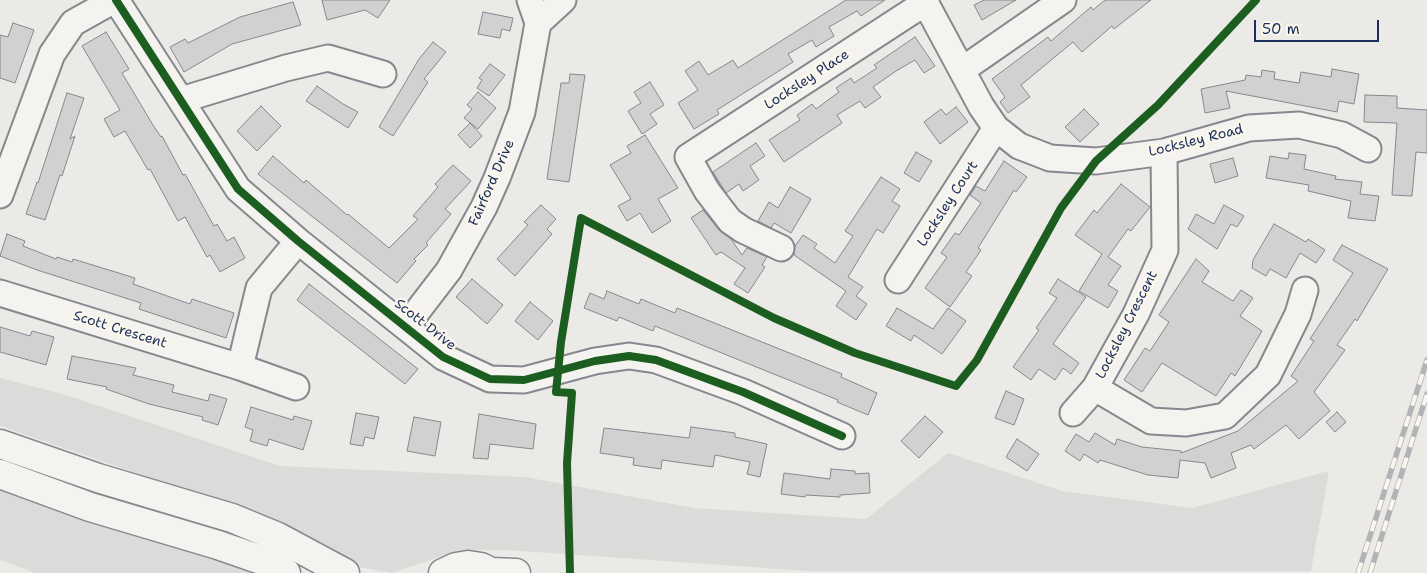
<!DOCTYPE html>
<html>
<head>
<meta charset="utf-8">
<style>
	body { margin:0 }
	#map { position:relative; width:1427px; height:573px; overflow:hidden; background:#eceae6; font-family:"Shantell Sans",sans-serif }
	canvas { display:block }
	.scale { position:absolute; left:1254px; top:20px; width:125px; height:22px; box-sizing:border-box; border:2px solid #1b2f5e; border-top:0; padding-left:6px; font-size:15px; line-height:18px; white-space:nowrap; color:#1b2f5e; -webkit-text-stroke:4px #fbf7ec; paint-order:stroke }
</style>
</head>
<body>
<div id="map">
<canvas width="1427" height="573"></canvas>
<div class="scale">50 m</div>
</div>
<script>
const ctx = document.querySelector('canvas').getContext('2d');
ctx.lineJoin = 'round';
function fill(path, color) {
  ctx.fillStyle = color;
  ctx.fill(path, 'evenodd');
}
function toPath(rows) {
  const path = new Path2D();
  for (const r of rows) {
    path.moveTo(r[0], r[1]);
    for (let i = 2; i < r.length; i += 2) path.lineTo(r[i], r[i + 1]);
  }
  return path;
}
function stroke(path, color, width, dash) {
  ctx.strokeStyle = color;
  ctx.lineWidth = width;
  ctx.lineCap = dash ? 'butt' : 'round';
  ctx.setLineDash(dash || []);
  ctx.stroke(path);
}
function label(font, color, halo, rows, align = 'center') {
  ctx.font = font + ' "Shantell Sans",sans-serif';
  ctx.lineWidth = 5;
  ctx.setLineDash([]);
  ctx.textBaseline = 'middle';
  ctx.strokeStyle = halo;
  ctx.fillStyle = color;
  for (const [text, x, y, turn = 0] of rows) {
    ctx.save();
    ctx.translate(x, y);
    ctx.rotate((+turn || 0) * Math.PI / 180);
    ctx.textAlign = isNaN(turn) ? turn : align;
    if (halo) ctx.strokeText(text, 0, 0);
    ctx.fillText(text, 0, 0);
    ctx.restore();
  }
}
const green = toPath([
	[0,378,63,394,280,466,525,477,694,508,866,519,948,453,1062,491,1192,508,1329,471,1311,571,808,571,507,550,459,550,392,573,359,567,281,523,0,426],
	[0,482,261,573,35,573,0,560]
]);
const building = toPath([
	[322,0,390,0,378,18,365,10,327,20,322,0],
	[846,0,885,0,861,16,857,11,829,27,834,36,816,47,812,40,788,54,793,62,717,110,719,114,694,129,678,103,698,90,685,71,699,61,708,75,733,60,738,68,846,0],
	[984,0,1016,0,982,20,974,5,984,0],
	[1105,0,1151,0,1114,29,1112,26,1082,52,1073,42,1021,85,1030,97,1008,113,1000,102,1005,97,992,79,1048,37,1051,41,1091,7,1093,10,1105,0],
	[293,2,301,25,232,44,184,72,170,47,185,39,188,43,240,17,293,2],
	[483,12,513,18,510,31,502,29,500,38,478,34,483,12],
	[13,23,34,30,15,83,0,78,0,35,8,37,13,23],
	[106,32,129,69,122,73,153,125,161,137,162,136,183,175,185,174,214,226,217,224,227,241,234,237,245,258,220,272,210,255,207,257,185,217,178,221,150,169,148,170,125,131,114,137,104,119,120,110,82,46,106,32],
	[915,37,935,66,924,73,915,60,896,71,873,87,881,97,865,108,860,101,837,115,842,123,784,162,769,140,800,120,797,115,812,104,816,109,839,92,836,88,851,78,854,83,877,68,874,65,915,37],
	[433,42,446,52,424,79,428,82,393,136,379,127,419,59,433,42],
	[490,64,505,75,489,96,477,88,482,80,479,78,490,64],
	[1332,69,1359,74,1354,104,1339,101,1337,112,1226,91,1230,108,1205,113,1201,89,1245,80,1246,75,1261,77,1262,70,1275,72,1274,79,1299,83,1301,72,1331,77,1332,69],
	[570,74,585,75,569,182,547,179,561,83,569,83,570,74],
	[650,82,664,105,650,114,657,124,642,134,628,111,641,103,634,92,650,82],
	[317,86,343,104,358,112,348,128,306,101,317,86],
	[478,92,496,108,478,129,464,118,472,109,467,105,478,92],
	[67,93,84,98,70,139,75,136,62,176,60,175,45,220,26,214,37,182,38,183,67,93],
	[1365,95,1397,96,1397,108,1427,110,1427,153,1416,152,1412,196,1392,195,1397,123,1364,122,1365,95],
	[261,106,281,126,257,151,237,131,261,106],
	[956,107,968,122,940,144,924,122,941,109,946,115,956,107],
	[1084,109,1099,124,1080,142,1065,127,1084,109],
	[470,123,482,136,470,148,458,135,470,123],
	[645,135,678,188,658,199,671,221,652,233,640,213,627,221,618,206,631,199,610,165,631,153,627,146,645,135],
	[756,143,765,156,750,166,759,180,743,191,739,184,726,193,713,172,756,143],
	[916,152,932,161,919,182,904,173,916,152],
	[1289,153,1306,155,1304,169,1336,176,1335,179,1362,182,1360,194,1379,196,1375,221,1348,218,1351,201,1308,191,1309,185,1266,178,1270,156,1288,159,1289,153],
	[273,156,304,183,306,180,347,215,348,214,389,248,418,219,413,216,438,187,435,184,453,165,471,181,445,209,451,214,426,243,428,245,414,259,416,261,397,283,258,174,273,156],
	[1233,158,1238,176,1215,183,1210,164,1233,158],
	[1004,161,1027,177,1016,192,1014,190,978,248,981,250,966,272,972,276,950,307,925,288,947,257,941,253,955,233,959,235,981,203,970,195,976,186,985,191,1004,161],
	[881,177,900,189,892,201,900,206,883,233,877,229,848,277,863,287,856,296,867,304,856,320,836,306,846,291,794,255,795,246,803,235,817,244,814,248,835,263,853,236,845,231,881,177],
	[1121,184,1150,207,1131,231,1128,229,1108,257,1121,266,1108,285,1118,291,1108,308,1079,291,1102,254,1075,235,1094,210,1097,213,1121,184],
	[790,187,811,199,791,233,774,223,771,228,758,221,769,202,778,208,790,187],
	[541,205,556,219,547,229,552,234,515,276,497,259,528,225,524,222,541,205],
	[1224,205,1244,216,1237,227,1231,224,1217,249,1188,229,1196,214,1214,224,1224,205],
	[703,210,719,230,731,239,742,255,747,248,767,257,762,265,765,267,748,293,734,284,745,268,721,252,716,255,691,218,703,210],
	[1274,224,1306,242,1308,239,1325,250,1316,263,1300,253,1286,278,1270,269,1266,276,1252,268,1253,260,1274,224],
	[7,234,25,241,23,246,56,259,57,257,72,262,73,259,135,278,133,284,190,304,192,299,234,313,226,338,139,309,141,303,37,270,0,256,7,234],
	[1342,245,1388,269,1357,321,1355,319,1337,345,1345,350,1314,392,1330,411,1299,439,1286,425,1254,449,1251,445,1231,453,1236,468,1211,478,1205,463,1180,460,1178,478,1148,475,1100,460,1098,463,1084,454,1080,461,1065,451,1076,434,1089,442,1095,433,1115,445,1117,439,1142,447,1181,451,1181,453,1238,431,1298,381,1291,376,1314,341,1310,339,1353,273,1333,260,1342,245],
	[1196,259,1209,271,1202,282,1233,301,1241,290,1253,298,1240,316,1262,331,1235,376,1231,373,1216,396,1162,363,1142,392,1124,380,1145,348,1150,351,1169,322,1159,315,1196,259],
	[472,279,503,305,487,324,456,297,472,279],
	[1058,279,1086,297,1053,344,1079,363,1071,374,1063,368,1055,380,1039,369,1031,380,1013,367,1039,330,1036,328,1057,298,1049,293,1058,279],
	[309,284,418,369,405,384,297,300,309,284],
	[607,291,639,304,641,299,675,313,677,308,842,374,841,377,877,393,868,415,837,402,838,400,655,326,653,331,619,317,617,321,584,308,590,293,604,299,607,291],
	[530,302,553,321,538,340,515,321,530,302],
	[897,308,933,329,948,308,966,321,942,354,914,335,911,341,886,326,897,308],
	[0,327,30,336,32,331,54,337,46,365,0,352,0,327],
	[72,356,136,368,133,375,174,385,172,392,208,401,210,394,227,399,218,425,202,420,203,417,149,404,106,389,107,387,67,379,72,356],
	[1006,391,1024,399,1014,425,995,418,1006,391],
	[251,407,293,420,294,416,312,421,303,450,269,439,267,446,250,441,253,430,245,427,251,407],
	[1337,412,1346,422,1335,432,1326,422,1337,412],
	[356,413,379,417,374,439,365,437,363,446,350,444,356,413],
	[479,414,536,424,533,449,490,444,488,459,473,458,479,414],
	[925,416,943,432,919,458,901,441,925,416],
	[414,417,441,422,435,456,407,451,414,417],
	[691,427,735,433,735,437,767,444,760,477,747,474,750,462,715,455,713,467,662,460,661,469,633,465,634,458,600,453,604,428,689,438,691,427],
	[1017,439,1039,454,1027,471,1006,457,1017,439],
	[831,469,855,471,855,474,869,473,870,493,840,495,840,497,806,495,805,497,781,494,784,473,830,479,831,469]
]);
const minor = toPath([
	[116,0,238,189,298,241,443,357,490,379,524,380,595,361,629,356,656,360,743,392,842,436],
	[530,0,538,23],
	[924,0,981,106,996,128,1019,146,1050,158,1096,161,1164,152,1249,128,1299,125,1342,135,1368,149],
	[962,70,1063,0],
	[181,100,286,68,328,58,383,74],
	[1164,152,1165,250,1136,314,1095,388,1151,421,1186,423,1225,416,1268,375,1298,314,1305,290],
	[0,195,52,54,73,23,114,0],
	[781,248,743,230,730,221,707,191,688,157,914,10,927,5],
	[898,280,996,128],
	[0,293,240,367,296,387],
	[406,326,449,270,484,207,497,178,522,112,538,23,563,0],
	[240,367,259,288,298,241],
	[1073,413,1095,388]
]);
const major = toPath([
	[0,444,98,478,232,518,278,537,345,573],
	[0,474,90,507,218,545,267,562,286,573],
	[492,572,516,573],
	[443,573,456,567,468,565,481,567,493,573]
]);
const rail = toPath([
	[1358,573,1427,360],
	[1370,573,1427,394]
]);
const cycleway = toPath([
	[116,0,238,189,298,241,443,357,490,379,524,380,595,361,629,356,656,360,743,392,842,436],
	[570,573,567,463,572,393,556,392,561,342,581,218,774,318,855,353,956,386,977,360,1061,208,1096,161,1158,105,1256,0]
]);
const streetNames = [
	["Locksley Place",807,80,-33],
	["Locksley Road",1196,141,-14],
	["Fairford Drive",492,183,-66],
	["Locksley Court",948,204,-57],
	["Scott Drive",425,325,38],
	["Locksley Crescent",1127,325,-63],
	["Scott Crescent",120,330,17]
];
fill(green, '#dcdbd9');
fill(building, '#d2d1d1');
stroke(building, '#85888f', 1);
stroke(minor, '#85888f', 29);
stroke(major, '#85888f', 31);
stroke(minor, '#f4f3ef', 25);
stroke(major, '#f4f3ef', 28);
stroke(rail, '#b1b3b6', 5.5);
stroke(rail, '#fbf7ec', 4, [11]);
stroke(cycleway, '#1b5e20', 8);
label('14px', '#1b2f5e', '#fbf7ec', streetNames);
</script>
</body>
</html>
